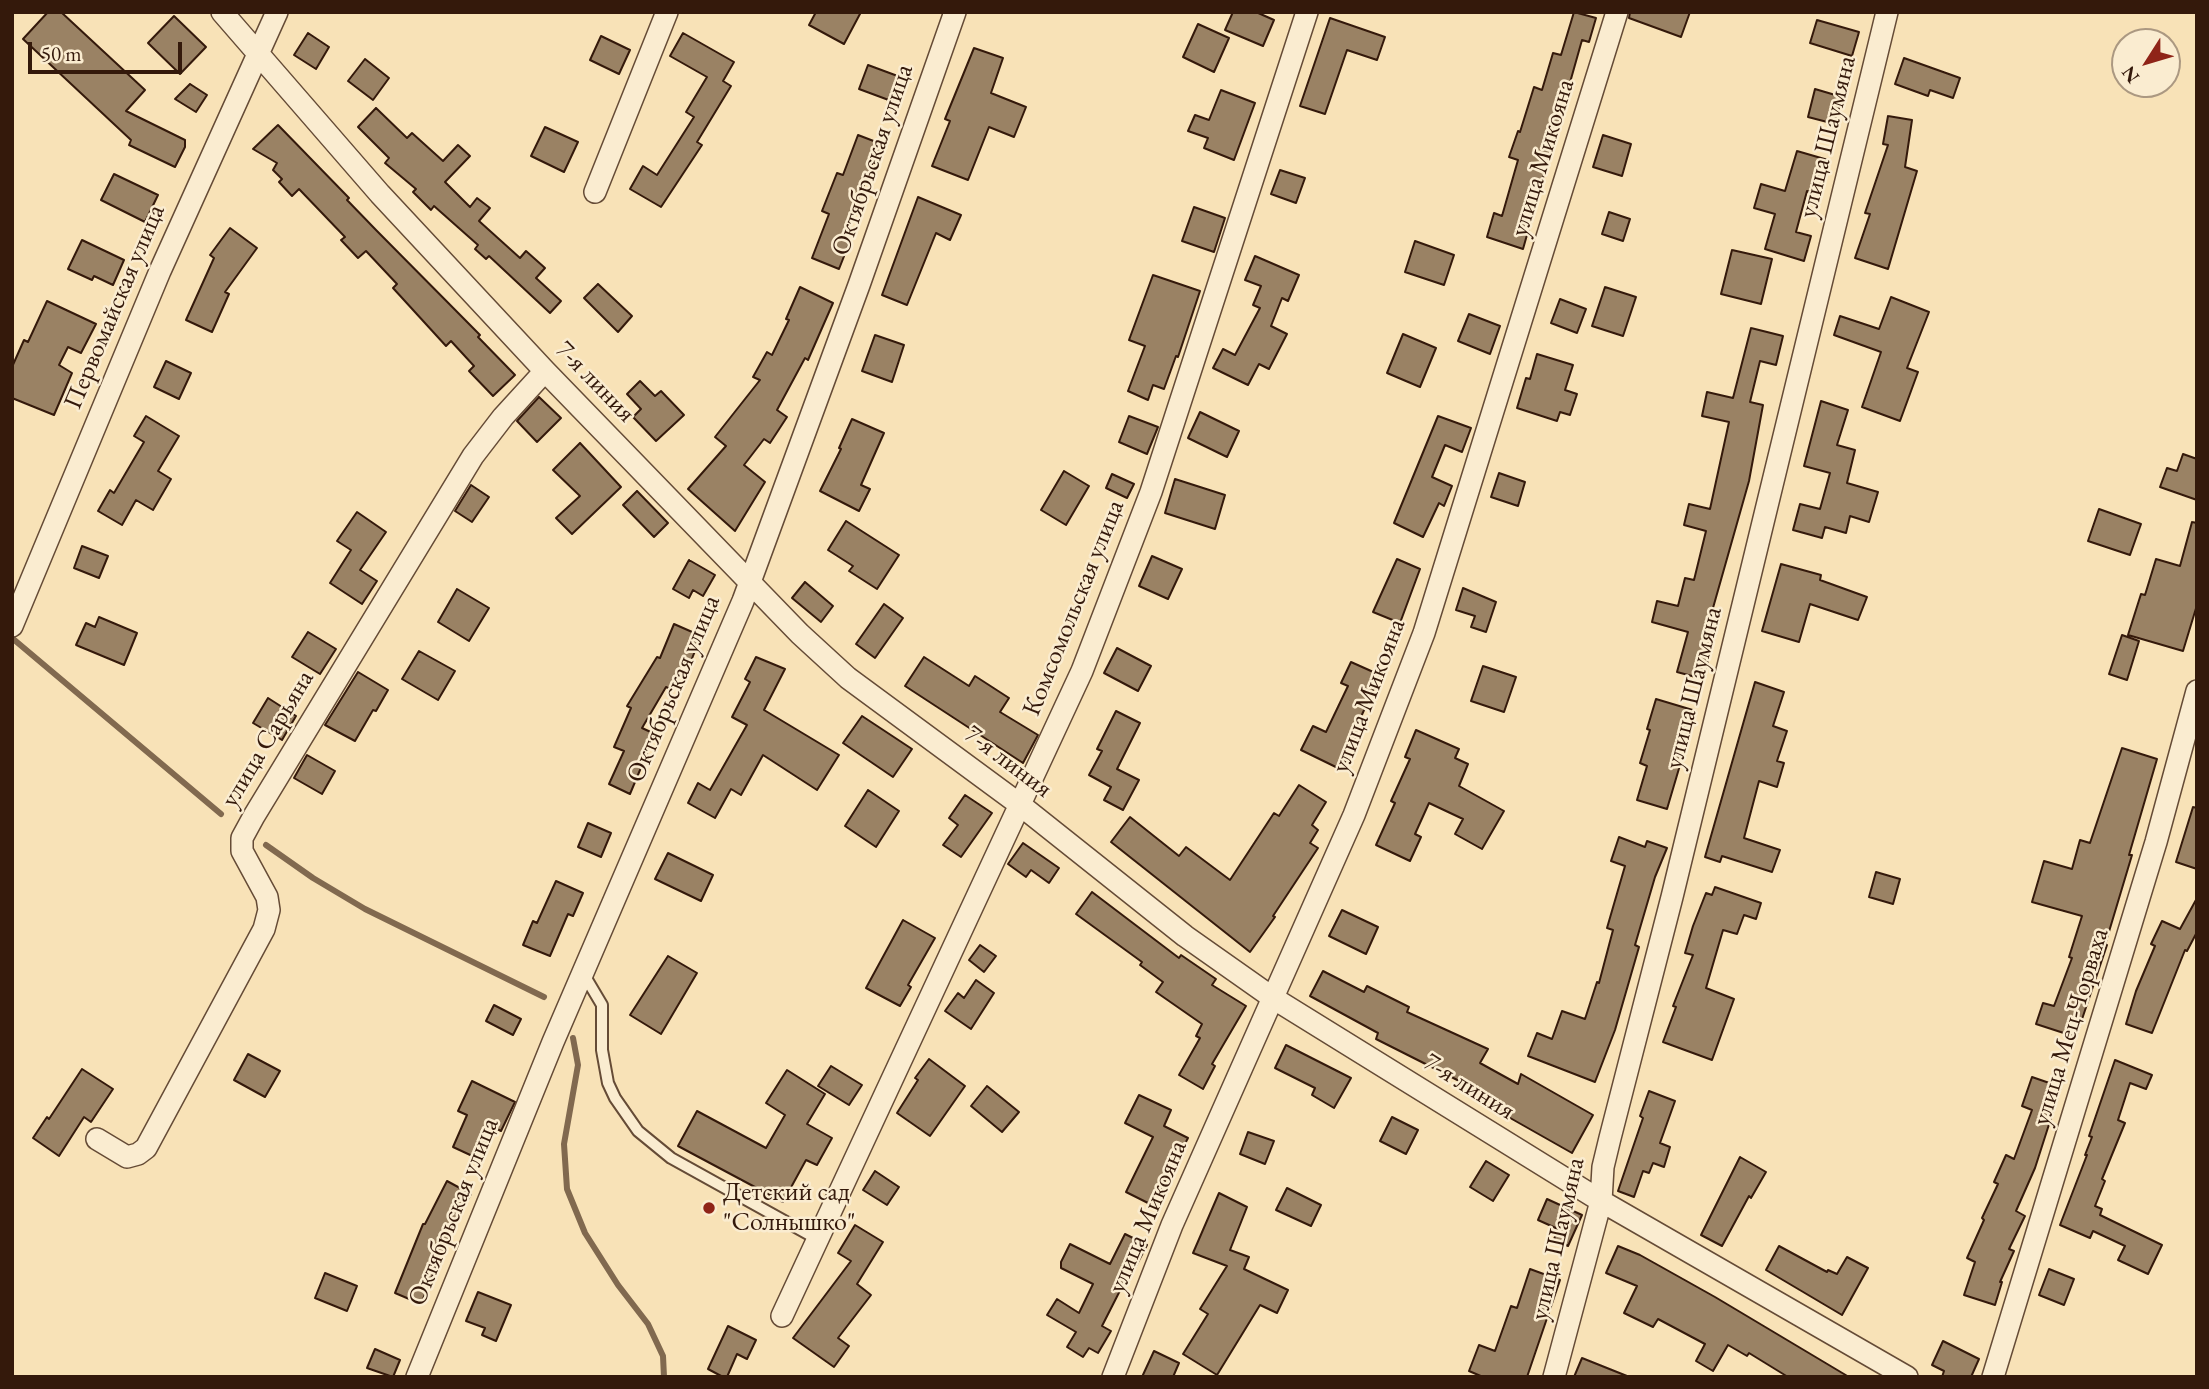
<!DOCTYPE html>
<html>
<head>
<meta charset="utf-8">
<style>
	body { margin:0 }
	#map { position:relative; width:2209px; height:1389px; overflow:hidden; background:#f8e2b7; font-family:"EB Garamond",serif }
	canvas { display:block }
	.frame { position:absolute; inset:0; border:14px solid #34190b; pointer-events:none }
	.north { position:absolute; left:2111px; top:28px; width:70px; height:70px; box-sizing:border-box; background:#faecd0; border:2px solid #ab9881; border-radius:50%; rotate:233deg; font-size:19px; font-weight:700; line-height:28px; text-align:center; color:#34190b }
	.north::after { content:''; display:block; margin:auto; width:24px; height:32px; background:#8f2418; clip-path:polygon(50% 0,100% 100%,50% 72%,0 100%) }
	.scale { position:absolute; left:28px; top:42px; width:154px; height:32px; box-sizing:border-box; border:4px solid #34190b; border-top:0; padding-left:9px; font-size:21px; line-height:24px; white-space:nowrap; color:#34190b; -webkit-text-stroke:5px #faecd0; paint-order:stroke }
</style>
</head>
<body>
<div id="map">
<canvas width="2209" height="1389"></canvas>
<div class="frame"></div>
<div class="north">N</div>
<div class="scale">50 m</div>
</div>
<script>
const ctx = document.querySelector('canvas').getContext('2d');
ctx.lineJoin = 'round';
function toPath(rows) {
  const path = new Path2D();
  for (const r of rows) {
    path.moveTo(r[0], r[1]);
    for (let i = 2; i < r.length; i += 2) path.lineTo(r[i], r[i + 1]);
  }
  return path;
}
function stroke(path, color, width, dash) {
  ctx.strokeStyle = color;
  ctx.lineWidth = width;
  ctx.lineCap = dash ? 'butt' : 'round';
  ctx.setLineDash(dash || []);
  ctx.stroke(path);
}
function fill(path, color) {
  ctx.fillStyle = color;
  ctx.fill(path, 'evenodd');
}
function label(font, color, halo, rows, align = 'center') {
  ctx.font = font + ' "EB Garamond",serif';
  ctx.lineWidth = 5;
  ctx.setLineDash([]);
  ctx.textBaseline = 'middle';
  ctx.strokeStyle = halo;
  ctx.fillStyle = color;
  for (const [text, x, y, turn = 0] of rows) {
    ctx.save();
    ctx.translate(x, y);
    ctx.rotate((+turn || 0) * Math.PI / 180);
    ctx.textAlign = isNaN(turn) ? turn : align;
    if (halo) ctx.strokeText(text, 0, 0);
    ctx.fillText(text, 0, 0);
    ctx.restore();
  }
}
const stream = toPath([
	[12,638,221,814],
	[266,845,313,878,365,909,544,997],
	[573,1038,578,1065,564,1144,567,1189,585,1233,618,1285,648,1324,663,1356,664,1377]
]);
const building = toPath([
	[48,12,61,12,145,90,126,111,185,140,185,147,175,167,129,145,131,140,23,39,48,12],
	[816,12,861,12,844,44,809,25,816,12],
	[1233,12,1256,12,1274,20,1263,46,1225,30,1233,12],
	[1574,12,1596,18,1589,42,1582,40,1523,249,1487,237,1494,213,1502,216,1518,160,1509,157,1518,131,1520,132,1534,87,1542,90,1553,53,1561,55,1574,12],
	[1630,12,1690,12,1681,37,1629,18,1630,12],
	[174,16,206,47,180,74,148,43,174,16],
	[1330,18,1385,37,1377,60,1347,50,1325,114,1300,106,1330,18],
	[1817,20,1859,32,1852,56,1810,43,1817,20],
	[1198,24,1229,38,1214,72,1183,57,1198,24],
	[308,33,329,47,316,69,294,55,308,33],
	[683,33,734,62,723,81,731,86,697,142,702,145,661,207,630,189,643,166,657,175,694,117,686,112,707,77,670,56,683,33],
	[601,36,630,50,619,74,590,60,601,36],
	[974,48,1003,58,991,93,1026,107,1014,137,989,127,968,180,932,166,950,121,945,119,974,48],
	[1904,58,1960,78,1953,98,1930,90,1928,96,1895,84,1904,58],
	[365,59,389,78,373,100,348,81,365,59],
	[868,65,903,78,894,102,859,89,868,65],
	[190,84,207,95,196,112,175,99,190,84],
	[1815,89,1842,97,1835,124,1808,117,1815,89],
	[1221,90,1255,103,1234,160,1204,148,1208,138,1188,131,1195,115,1209,120,1221,90],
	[376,108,407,138,412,133,443,161,458,145,470,156,445,182,470,207,477,198,490,208,479,221,520,258,526,251,545,268,536,278,561,301,550,313,489,256,486,259,475,249,478,245,434,206,431,210,413,192,416,189,385,163,389,158,358,127,376,108],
	[1888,116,1912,120,1905,167,1917,171,1888,269,1855,258,1870,214,1865,213,1888,145,1883,144,1888,116],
	[278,125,349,198,347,200,376,230,480,335,478,337,515,375,493,396,469,371,474,366,451,341,446,346,393,288,397,284,366,251,358,258,341,240,345,237,299,189,292,196,279,182,282,179,273,170,277,163,253,149,278,125],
	[545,127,578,142,564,172,531,156,545,127],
	[858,135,884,145,877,164,873,162,843,238,850,241,839,269,812,258,829,214,822,211,837,173,843,175,858,135],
	[1603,135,1631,144,1622,176,1593,167,1603,135],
	[1797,151,1828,160,1818,194,1807,191,1796,232,1811,236,1804,261,1765,249,1775,214,1754,208,1761,184,1785,191,1797,151],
	[1280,170,1305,178,1296,203,1271,194,1280,170],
	[114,174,158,195,145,222,101,200,114,174],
	[918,197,961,215,950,240,936,233,907,305,882,295,918,197],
	[1194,207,1225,218,1214,252,1182,241,1194,207],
	[1609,212,1630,219,1623,241,1602,234,1609,212],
	[230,228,257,248,225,292,229,294,212,332,186,320,214,258,210,255,230,228],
	[82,240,124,260,113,285,94,276,92,280,68,269,82,240],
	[1415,241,1454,255,1444,285,1405,272,1415,241],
	[1732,250,1772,259,1761,304,1721,294,1732,250],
	[1255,256,1299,275,1288,301,1282,298,1271,326,1287,334,1269,369,1259,364,1248,385,1213,368,1223,349,1235,355,1260,308,1253,305,1261,286,1245,280,1255,256],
	[1153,275,1200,291,1178,357,1176,356,1164,389,1153,385,1148,400,1128,391,1145,346,1129,340,1153,275],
	[598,284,632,316,618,332,584,298,598,284],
	[800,287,833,303,808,360,805,358,777,410,787,417,770,443,764,439,744,465,765,482,735,531,688,489,726,446,715,437,760,380,753,377,767,352,772,355,789,320,786,319,800,287],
	[1605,287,1636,297,1623,336,1592,326,1605,287],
	[1891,297,1929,312,1907,368,1918,372,1900,421,1862,407,1881,352,1834,335,1840,316,1879,329,1891,297],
	[1560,299,1586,309,1577,333,1551,323,1560,299],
	[47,301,96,324,81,353,68,347,59,365,72,373,54,415,12,398,12,367,24,340,28,342,47,301],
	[1469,314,1500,326,1490,354,1458,341,1469,314],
	[1751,328,1783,336,1776,365,1760,361,1750,402,1763,405,1749,481,1711,615,1720,618,1703,679,1677,672,1688,632,1652,622,1657,601,1678,606,1685,578,1694,580,1706,531,1684,525,1689,504,1710,509,1729,422,1702,416,1707,392,1733,398,1751,328],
	[1403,334,1436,348,1420,387,1387,373,1403,334],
	[875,335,904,345,892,382,862,371,875,335],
	[1537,354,1573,365,1565,390,1577,394,1570,415,1560,412,1557,421,1517,408,1526,378,1530,379,1537,354],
	[166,361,191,373,179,399,154,387,166,361],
	[640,381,655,396,661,391,684,415,656,441,633,417,641,409,627,394,640,381],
	[539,397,561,418,537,442,517,421,539,397],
	[1821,401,1848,410,1837,445,1855,450,1847,483,1878,492,1869,522,1850,516,1846,533,1825,527,1822,538,1793,530,1800,504,1820,509,1830,473,1804,466,1821,401],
	[1200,412,1239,431,1227,457,1188,438,1200,412],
	[146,416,179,436,158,471,171,479,153,510,136,500,122,525,98,511,110,490,114,493,144,442,134,436,146,416],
	[1129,416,1158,427,1147,454,1119,442,1129,416],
	[1438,416,1471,428,1462,452,1445,445,1432,477,1452,486,1444,506,1439,503,1423,537,1394,523,1438,416],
	[852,419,884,433,861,485,870,489,859,511,820,491,841,449,839,448,852,419],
	[580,443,621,487,572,534,556,518,580,496,553,470,580,443],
	[2183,454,2197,459,2197,500,2160,487,2167,468,2177,471,2183,454],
	[1064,471,1089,486,1066,525,1041,510,1064,471],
	[1499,473,1525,482,1518,506,1491,497,1499,473],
	[1112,474,1134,484,1127,498,1106,488,1112,474],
	[1175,479,1225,495,1215,529,1165,513,1175,479],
	[471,485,489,497,472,522,455,511,471,485],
	[637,491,668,523,654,537,623,505,637,491],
	[2099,509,2141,524,2130,555,2088,541,2099,509],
	[357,512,386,532,360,570,377,581,362,604,330,583,351,550,337,541,357,512],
	[846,521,899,555,877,589,849,571,853,566,828,550,846,521],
	[2192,522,2197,523,2197,605,2183,651,2128,635,2141,594,2145,595,2156,559,2180,566,2192,522],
	[82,546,108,556,99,578,74,568,82,546],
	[1152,556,1182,569,1168,599,1139,586,1152,556],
	[1397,559,1420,569,1400,623,1373,612,1397,559],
	[689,560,715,575,703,596,693,590,689,598,673,589,689,560],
	[1781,564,1821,575,1820,580,1867,597,1858,620,1810,604,1799,642,1762,631,1781,564],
	[805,582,833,606,821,622,792,598,805,582],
	[1463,588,1496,602,1486,632,1471,627,1475,616,1456,610,1463,588],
	[457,589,489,608,469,641,438,622,457,589],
	[884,604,903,618,875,658,856,644,884,604],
	[99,617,137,633,124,665,76,645,86,623,95,627,99,617],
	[674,624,699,635,699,641,691,661,687,659,670,689,666,687,642,728,655,734,630,794,609,784,624,751,614,747,631,708,627,706,657,657,660,658,674,624],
	[308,632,336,649,320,674,292,657,308,632],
	[2122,635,2139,641,2127,680,2109,674,2122,635],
	[1117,648,1151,666,1138,691,1104,673,1117,648],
	[419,651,455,671,438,700,402,679,419,651],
	[756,657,785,669,764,710,839,755,817,790,763,755,741,795,731,789,715,818,688,803,698,783,710,790,747,725,732,717,750,682,745,679,756,657],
	[924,657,969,686,975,676,1009,698,1000,712,1038,735,1023,763,905,686,924,657],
	[1351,662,1380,675,1360,719,1362,720,1342,770,1301,750,1313,726,1326,732,1348,686,1341,683,1351,662],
	[1483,666,1516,677,1504,712,1471,701,1483,666],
	[358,672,388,690,376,711,373,710,355,741,325,725,358,672],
	[1755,682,1784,692,1773,726,1787,731,1777,761,1784,763,1777,787,1759,781,1744,838,1780,850,1772,872,1722,856,1720,862,1705,857,1755,682],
	[268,698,296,716,282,740,253,723,268,698],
	[1656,699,1696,711,1667,809,1637,800,1647,766,1640,763,1650,730,1647,729,1656,699],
	[1116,711,1140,723,1117,769,1139,780,1123,810,1104,800,1111,787,1089,775,1102,751,1097,749,1116,711],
	[862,716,912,749,893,777,843,743,862,716],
	[1416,730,1459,749,1455,758,1468,764,1459,786,1504,811,1482,849,1455,834,1463,819,1429,803,1415,834,1421,837,1410,861,1376,845,1395,803,1391,801,1410,759,1405,757,1416,730],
	[2122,748,2157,759,2129,855,2132,855,2105,945,2107,945,2076,1037,2036,1024,2043,1003,2054,1006,2072,958,2069,957,2082,916,2032,902,2044,861,2072,869,2080,840,2090,843,2122,748],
	[307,755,335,771,322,794,294,778,307,755],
	[1299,785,1326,802,1312,825,1318,830,1310,843,1318,848,1273,916,1275,917,1250,952,1111,842,1130,817,1179,856,1186,847,1230,880,1274,813,1279,816,1299,785],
	[868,790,899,811,876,847,845,826,868,790],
	[965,795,992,813,961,857,943,845,958,825,949,818,965,795],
	[2193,807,2197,808,2197,869,2176,862,2193,807],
	[588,823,611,833,601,857,578,847,588,823],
	[1619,837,1645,847,1647,841,1667,848,1655,877,1635,945,1639,947,1615,1030,1595,1082,1528,1056,1537,1033,1552,1039,1562,1011,1585,1019,1597,982,1599,983,1613,930,1607,928,1625,866,1611,861,1619,837],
	[1023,843,1059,868,1049,883,1031,870,1026,877,1008,864,1023,843],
	[668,853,713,875,701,901,655,879,668,853],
	[1876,872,1900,879,1893,904,1869,897,1876,872],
	[556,881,583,893,573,916,568,914,550,956,523,945,533,921,537,923,556,881],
	[1715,887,1761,903,1756,919,1744,915,1737,934,1723,930,1706,988,1734,999,1712,1060,1663,1042,1676,1007,1673,1006,1693,955,1685,953,1693,926,1706,893,1712,895,1715,887],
	[1092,892,1179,958,1181,955,1216,979,1212,985,1246,1006,1212,1064,1215,1066,1203,1089,1179,1075,1200,1038,1196,1036,1202,1024,1156,992,1163,982,1140,965,1142,962,1076,914,1092,892],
	[2197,898,2197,932,2187,951,2185,950,2152,1033,2126,1024,2136,991,2155,946,2151,944,2162,921,2180,929,2197,898],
	[1342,910,1378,927,1366,954,1329,936,1342,910],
	[903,920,935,938,908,985,911,987,900,1006,866,988,903,920],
	[980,945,996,956,984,972,969,960,980,945],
	[668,956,697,973,661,1034,630,1015,668,956],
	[1323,971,1364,992,1367,986,1409,1007,1407,1012,1488,1049,1480,1063,1518,1084,1521,1074,1593,1115,1572,1153,1489,1106,1493,1098,1376,1039,1378,1033,1310,996,1323,971],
	[976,980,994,993,971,1029,945,1011,958,993,964,998,976,980],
	[494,1005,521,1019,513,1035,486,1021,494,1005],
	[1286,1045,1351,1078,1334,1108,1312,1095,1315,1088,1275,1068,1286,1045],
	[248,1054,280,1071,265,1097,234,1080,248,1054],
	[929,1059,965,1086,930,1136,897,1113,918,1080,915,1078,929,1059],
	[2115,1060,2152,1075,2146,1089,2130,1083,2118,1120,2125,1123,2102,1179,2105,1181,2095,1206,2102,1209,2100,1215,2162,1245,2148,1274,2118,1260,2125,1246,2093,1231,2090,1238,2060,1225,2087,1155,2085,1155,2092,1137,2089,1136,2115,1060],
	[831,1066,862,1085,849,1105,818,1086,831,1066],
	[82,1069,113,1089,91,1122,84,1117,59,1156,33,1138,47,1117,49,1119,82,1069],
	[787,1070,825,1094,807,1124,832,1138,817,1165,806,1160,783,1202,678,1146,697,1111,766,1148,785,1115,766,1103,787,1070],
	[2032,1077,2061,1087,2035,1168,2016,1211,2025,1216,2009,1249,2014,1251,2000,1282,2002,1282,1995,1305,1964,1295,1975,1262,1967,1258,1984,1220,1982,1218,1998,1184,1994,1182,2006,1155,2014,1159,2032,1110,2022,1106,2032,1077],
	[472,1081,515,1102,501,1131,495,1128,481,1160,453,1147,467,1115,458,1111,472,1081],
	[987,1086,1019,1112,1002,1132,971,1106,987,1086],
	[1649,1091,1675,1101,1660,1143,1670,1147,1664,1167,1653,1163,1649,1173,1643,1171,1634,1197,1618,1191,1643,1118,1640,1116,1649,1091],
	[1139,1095,1171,1110,1164,1126,1188,1138,1152,1205,1126,1192,1153,1137,1125,1123,1139,1095],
	[1392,1117,1418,1130,1406,1154,1380,1141,1392,1117],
	[1248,1132,1274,1141,1265,1164,1240,1154,1248,1132],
	[1740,1157,1766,1172,1751,1198,1749,1196,1722,1246,1701,1235,1740,1157],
	[1486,1161,1509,1175,1493,1201,1470,1187,1486,1161],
	[875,1171,899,1187,887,1205,863,1190,875,1171],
	[447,1181,471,1194,454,1224,421,1304,395,1293,423,1224,425,1224,447,1181],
	[1287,1188,1321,1205,1311,1226,1276,1210,1287,1188],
	[1219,1193,1247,1207,1230,1250,1249,1257,1244,1269,1288,1290,1277,1313,1260,1305,1217,1375,1183,1354,1208,1314,1200,1309,1227,1266,1193,1253,1219,1193],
	[1547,1199,1582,1215,1568,1246,1554,1239,1558,1229,1538,1220,1547,1199],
	[855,1225,883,1242,857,1284,871,1295,838,1338,849,1346,834,1367,793,1338,851,1261,838,1253,855,1225],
	[1125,1234,1147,1245,1135,1268,1132,1267,1102,1326,1111,1331,1098,1353,1089,1348,1083,1357,1067,1347,1076,1332,1047,1315,1057,1299,1079,1313,1093,1284,1061,1268,1061,1262,1070,1244,1110,1264,1125,1234],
	[1618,1246,1640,1255,1715,1297,1849,1377,1788,1377,1749,1353,1747,1356,1728,1345,1713,1371,1696,1361,1705,1344,1658,1319,1653,1327,1624,1313,1637,1286,1606,1273,1618,1246],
	[1779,1246,1827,1272,1828,1270,1837,1274,1847,1257,1868,1268,1842,1315,1766,1270,1779,1246],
	[1530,1269,1560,1280,1527,1377,1483,1377,1469,1371,1479,1345,1495,1351,1511,1306,1517,1308,1530,1269],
	[2049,1269,2074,1279,2064,1305,2039,1295,2049,1269],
	[325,1273,357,1286,347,1311,315,1298,325,1273],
	[478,1292,511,1305,496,1341,482,1335,485,1328,466,1321,478,1292],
	[728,1326,756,1340,747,1359,737,1354,727,1377,723,1377,708,1369,728,1326],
	[1943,1341,1979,1359,1971,1377,1942,1377,1944,1371,1932,1365,1943,1341],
	[375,1349,400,1360,393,1377,367,1368,375,1349],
	[1154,1351,1179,1363,1173,1377,1142,1377,1154,1351],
	[1582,1358,1627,1376,1626,1377,1574,1377,1582,1358]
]);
const service = toPath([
	[583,973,602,1005,602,1050,608,1083,615,1098,638,1131,671,1158,817,1239]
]);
const minor = toPath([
	[222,12,380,194,545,371,800,634,848,678,1019,804,1185,936,1273,998,1601,1201,1907,1377],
	[595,192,667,12],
	[12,626,160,271,277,12],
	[97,1139,127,1157,138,1154,146,1148,264,929,269,910,267,897,242,851,242,838,254,816,473,456,503,417,545,371],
	[782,1316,1082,671,1151,492,1307,12],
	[417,1377,553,1042,743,601,859,285,955,12],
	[1113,1377,1172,1225,1354,815,1424,633,1617,12],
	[1554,1377,1601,1201,1603,1167,1610,1138,1672,897,1887,12],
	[1993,1377,2156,842,2197,691]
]);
const markers = [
	[709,1208,7,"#8f2418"]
];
const streetNames = [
	["улица Шаумяна",1828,137,-76],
	["улица Микояна",1543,158,-73],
	["Октябрьская улица",873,160,-71],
	["Первомайская улица",115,307,-67],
	["7-я линия",595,382,46],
	["Комсомольская улица",1074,608,-68],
	["улица Шаумяна",1694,688,-76],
	["Октябрьская улица",674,689,-67],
	["улица Микояна",1369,696,-69],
	["улица Сарьяна",268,739,-59],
	["7-я линия",1008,762,37],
	["улица Мец-Чорваха",2071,1027,-73],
	["7-я линия",1469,1087,32],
	["Октябрьская улица",454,1212,-68],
	["улица Микояна",1148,1217,-67],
	["улица Шаумяна",1558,1239,-77]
];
const poiNames = [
	["Детский сад",723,1193],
	["\"Солнышко\"",723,1223]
];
stroke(stream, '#81694f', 6);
fill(building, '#9a8264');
stroke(building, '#34190b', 2);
stroke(service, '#654b36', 14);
stroke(minor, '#654b36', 24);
stroke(service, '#faecd0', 10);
stroke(minor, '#faecd0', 21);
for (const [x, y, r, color] of markers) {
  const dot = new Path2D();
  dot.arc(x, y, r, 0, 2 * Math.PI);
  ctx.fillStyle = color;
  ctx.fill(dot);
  stroke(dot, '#faecd0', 2.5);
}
label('26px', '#34190b', '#faecd0', streetNames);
label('26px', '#34190b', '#faecd0', poiNames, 'left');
</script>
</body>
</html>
